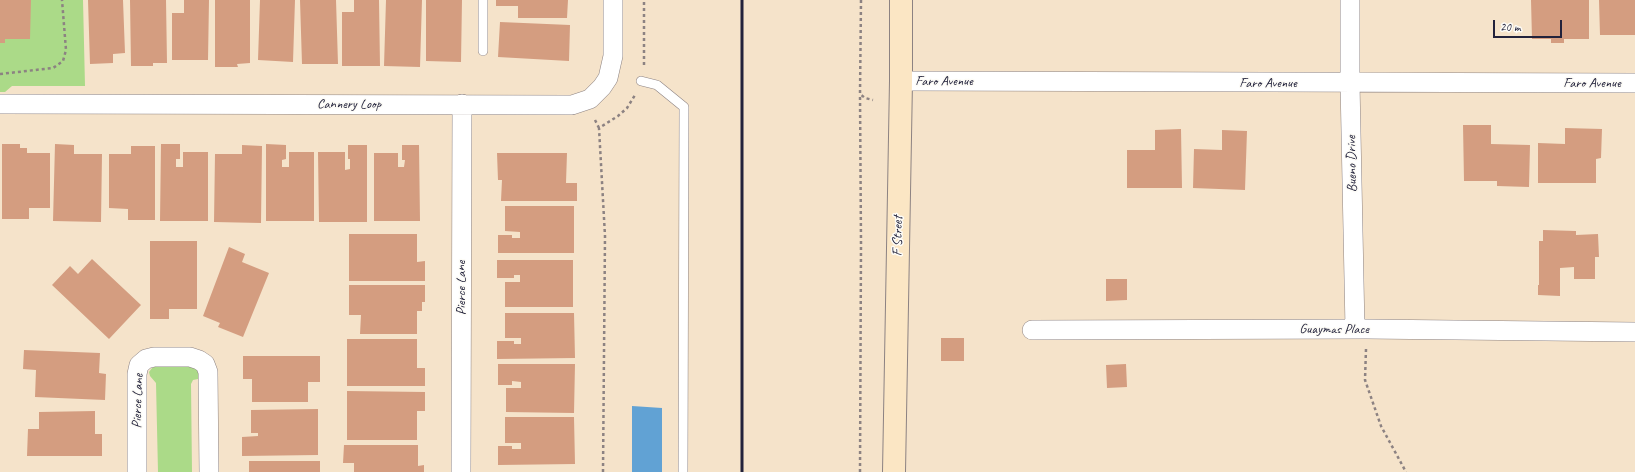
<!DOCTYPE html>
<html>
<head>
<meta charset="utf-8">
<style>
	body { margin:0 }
	#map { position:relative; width:1635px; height:472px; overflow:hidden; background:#f5e3ca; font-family:Caveat,sans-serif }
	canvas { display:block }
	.scale { position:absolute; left:1493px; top:20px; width:69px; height:18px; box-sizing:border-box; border:2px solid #22223b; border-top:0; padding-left:5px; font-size:12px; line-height:14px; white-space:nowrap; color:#22223b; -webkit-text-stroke:3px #fdfcf7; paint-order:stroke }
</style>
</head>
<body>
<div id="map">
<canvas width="1635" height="472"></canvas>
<div class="scale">20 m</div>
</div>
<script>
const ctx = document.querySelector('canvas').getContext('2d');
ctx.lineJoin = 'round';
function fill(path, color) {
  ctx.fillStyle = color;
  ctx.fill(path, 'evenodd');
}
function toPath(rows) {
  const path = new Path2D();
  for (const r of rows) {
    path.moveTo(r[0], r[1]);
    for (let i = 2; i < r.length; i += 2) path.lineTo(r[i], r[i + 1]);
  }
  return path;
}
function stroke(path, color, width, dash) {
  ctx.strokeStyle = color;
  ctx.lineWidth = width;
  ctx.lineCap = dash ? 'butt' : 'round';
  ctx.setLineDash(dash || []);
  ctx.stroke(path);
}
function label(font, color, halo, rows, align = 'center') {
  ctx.font = font + ' Caveat,sans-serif';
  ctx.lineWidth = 3;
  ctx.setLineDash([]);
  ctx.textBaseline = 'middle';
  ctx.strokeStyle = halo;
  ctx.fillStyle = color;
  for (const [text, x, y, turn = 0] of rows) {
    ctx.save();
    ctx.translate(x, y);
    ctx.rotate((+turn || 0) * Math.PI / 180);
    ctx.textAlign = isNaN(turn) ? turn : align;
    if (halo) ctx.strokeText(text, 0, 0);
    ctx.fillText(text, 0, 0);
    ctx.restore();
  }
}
const green = toPath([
	[0,0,83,0,85,86,12,86,5,92,0,92],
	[190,365,196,367,199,372,199,375,198,379,193,380,191,384,192,472,158,472,156,383,150,376,149,372,152,368,157,366]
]);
const water = toPath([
	[632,406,662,408,662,472,632,472]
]);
const building = toPath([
	[0,0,31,0,30,39,5,39,5,43,0,43],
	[88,0,123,0,125,53,113,54,113,63,90,64],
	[130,0,166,0,167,63,153,63,153,66,131,66],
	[184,0,209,0,208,60,172,60,172,13,184,13],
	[215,0,250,0,250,63,237,64,238,67,215,67],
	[260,0,295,0,293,62,258,60],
	[300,0,336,0,338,64,302,64],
	[354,0,379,0,380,66,342,66,342,12,354,12],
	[386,0,422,0,420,67,384,66],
	[426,0,462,0,461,62,426,61],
	[496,0,568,0,567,18,518,18,518,6,496,6],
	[1531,0,1589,0,1589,39,1564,39,1564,43,1551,43,1551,39,1532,39],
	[1599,0,1635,0,1635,35,1600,35],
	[500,22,570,25,569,61,498,57],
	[1463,125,1491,125,1491,144,1530,145,1529,187,1497,186,1497,181,1464,181],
	[1565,128,1602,129,1601,158,1596,159,1596,183,1538,183,1538,143,1565,144],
	[1181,129,1182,188,1127,188,1127,150,1155,150,1155,130],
	[1222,130,1247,131,1245,190,1193,188,1194,149,1222,150],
	[2,144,20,144,20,148,27,148,27,153,50,153,50,208,29,208,29,219,2,219],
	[55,144,74,145,74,154,102,154,101,222,53,221],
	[161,144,180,144,180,159,176,159,176,167,183,167,183,152,208,152,208,221,160,221],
	[266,144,286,145,286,159,282,160,282,167,289,167,289,152,314,152,314,221,266,221],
	[242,145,262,146,261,223,214,222,215,154,242,154],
	[348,145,367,145,367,222,319,222,318,152,345,152,345,170,350,169,350,159,348,159],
	[402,145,419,145,420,221,374,221,374,153,398,153,398,167,404,167,405,160,402,160],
	[131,146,155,146,155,220,128,220,128,209,109,208,109,154,131,154],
	[497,153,567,153,566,183,577,183,577,201,501,201,502,180,498,180],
	[505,206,574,206,574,253,498,253,498,235,512,235,512,238,520,238,520,232,505,231],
	[1543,230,1576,231,1576,235,1598,234,1599,257,1595,257,1595,279,1574,279,1574,267,1560,268,1560,296,1538,295,1538,285,1539,285,1539,241,1543,241],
	[349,234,417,234,417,262,425,261,425,281,349,281],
	[150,241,197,241,197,309,169,309,169,319,150,319],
	[229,247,245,254,242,262,269,273,243,337,218,327,220,323,203,316],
	[92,259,141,305,109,339,52,285,70,266,78,274],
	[497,260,573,260,573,307,505,307,505,282,520,282,520,275,514,275,514,278,497,278],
	[1106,279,1127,279,1127,300,1106,301],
	[349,285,425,285,425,302,422,302,422,311,417,311,417,334,360,334,361,315,349,315],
	[505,313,574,313,575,358,497,359,497,341,514,341,514,344,521,344,521,338,505,338],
	[941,338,964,338,964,361,941,361],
	[347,339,417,339,417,368,425,368,425,386,347,386],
	[24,350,100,353,99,373,106,374,105,400,35,397,36,370,23,369],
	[243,356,320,356,320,382,308,382,308,402,252,402,252,379,243,379],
	[498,364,575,364,574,413,506,412,506,388,521,388,521,382,512,381,512,385,498,385],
	[1126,364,1127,387,1107,388,1106,365],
	[347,391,425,392,425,411,417,411,417,440,347,440],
	[318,409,318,455,242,456,242,437,258,436,258,433,251,433,251,410],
	[95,411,95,434,102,434,102,456,27,456,28,429,39,429,39,412],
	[505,417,574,417,575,464,498,465,498,446,512,446,512,449,521,449,521,443,505,443],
	[344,445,418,445,418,466,424,465,424,472,354,472,354,463,343,463],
	[249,461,320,461,320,472,249,472]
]);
const path = toPath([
	[861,0,860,94,865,98,873,100],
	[644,65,644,0],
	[0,74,53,68,63,61,66,50,62,0],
	[595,120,599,128],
	[1366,349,1365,380,1381,426,1406,472],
	[603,472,605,236,599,128,618,116,627,108,635,95],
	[860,472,861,244,860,94]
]);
const lane = toPath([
	[483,51,483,0],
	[641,81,657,85,684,107,683,472]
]);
const street = toPath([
	[1350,0,1350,83,1355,329],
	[901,81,1635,83],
	[0,104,572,105,590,99,602,87,608,78,613,56,613,0],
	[1032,330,1366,329,1635,332],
	[137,472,137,374,139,365,146,359,154,357,190,357,199,360,205,364,208,372,209,472],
	[461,472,462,104]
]);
const secondary = toPath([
	[894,472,901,81,901,0]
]);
const rail = toPath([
	[742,472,742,0]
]);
const streetNames = [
	["Faro Avenue",944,81],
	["Faro Avenue",1268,83],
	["Faro Avenue",1592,83],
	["Cannery Loop",349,104],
	["Bueno Drive",1352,164,-91],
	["F Street",898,236,-89],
	["Pierce Lane",461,288,-90],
	["Guaymas Place",1334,329],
	["Pierce Lane",138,401,-88]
];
fill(green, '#abda88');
fill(water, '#61a2d4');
fill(building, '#d49d80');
stroke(lane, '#8c8282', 10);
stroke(street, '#8c8282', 20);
stroke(secondary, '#8c8282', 24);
stroke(path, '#8c8282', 2.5, [3, 3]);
stroke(lane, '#fff', 9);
stroke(street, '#fff', 19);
stroke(secondary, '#fbe6c4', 22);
stroke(rail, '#22223b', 3);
label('14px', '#22223b', '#fdfcf7', streetNames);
</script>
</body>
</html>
